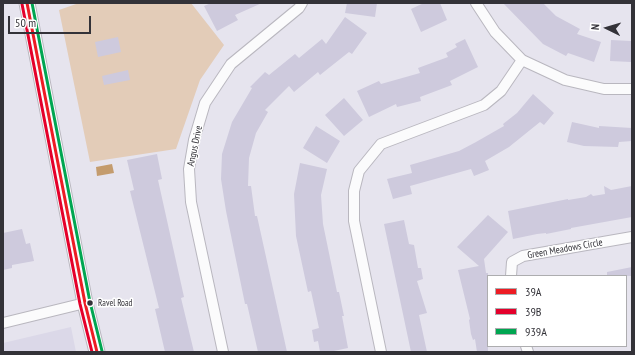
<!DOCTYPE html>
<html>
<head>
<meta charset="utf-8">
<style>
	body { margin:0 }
	#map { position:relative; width:635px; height:355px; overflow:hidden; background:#e6e4ee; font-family:"PT Sans Narrow",sans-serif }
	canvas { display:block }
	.frame { position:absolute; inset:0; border:4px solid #333238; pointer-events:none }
	.legend { position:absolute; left:487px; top:275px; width:140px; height:72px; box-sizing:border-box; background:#fff; border:1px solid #adadaf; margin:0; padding:5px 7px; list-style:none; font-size:12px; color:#333238 }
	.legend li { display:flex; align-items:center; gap:8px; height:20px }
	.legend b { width:20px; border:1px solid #adadaf }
	.north { position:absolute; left:587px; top:8px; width:40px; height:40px; -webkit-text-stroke:3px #fff; paint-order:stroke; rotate:275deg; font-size:11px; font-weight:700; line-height:16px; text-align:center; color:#333238 }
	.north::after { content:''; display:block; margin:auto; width:14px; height:18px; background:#333238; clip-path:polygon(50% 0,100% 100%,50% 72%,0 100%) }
	.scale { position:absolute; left:8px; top:16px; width:83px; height:18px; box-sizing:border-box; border:2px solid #333238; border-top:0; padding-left:5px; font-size:12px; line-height:14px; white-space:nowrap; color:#333238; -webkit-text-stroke:3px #fff; paint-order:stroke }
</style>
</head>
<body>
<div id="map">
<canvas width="635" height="355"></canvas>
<div class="frame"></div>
<ul class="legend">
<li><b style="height:5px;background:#ed1c24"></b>39A</li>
<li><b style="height:5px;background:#e4002b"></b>39B</li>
<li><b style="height:5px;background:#00a651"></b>939A</li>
</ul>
<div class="north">N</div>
<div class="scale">50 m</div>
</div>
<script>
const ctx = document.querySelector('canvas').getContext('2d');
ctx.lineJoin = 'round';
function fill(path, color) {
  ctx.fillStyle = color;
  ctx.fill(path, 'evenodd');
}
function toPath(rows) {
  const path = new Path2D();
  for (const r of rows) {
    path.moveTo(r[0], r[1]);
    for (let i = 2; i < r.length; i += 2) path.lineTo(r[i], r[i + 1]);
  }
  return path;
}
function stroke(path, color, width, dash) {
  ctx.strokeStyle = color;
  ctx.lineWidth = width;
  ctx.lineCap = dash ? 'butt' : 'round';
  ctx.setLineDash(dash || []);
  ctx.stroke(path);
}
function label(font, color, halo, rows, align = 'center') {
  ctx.font = font + ' "PT Sans Narrow",sans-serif';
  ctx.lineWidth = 3;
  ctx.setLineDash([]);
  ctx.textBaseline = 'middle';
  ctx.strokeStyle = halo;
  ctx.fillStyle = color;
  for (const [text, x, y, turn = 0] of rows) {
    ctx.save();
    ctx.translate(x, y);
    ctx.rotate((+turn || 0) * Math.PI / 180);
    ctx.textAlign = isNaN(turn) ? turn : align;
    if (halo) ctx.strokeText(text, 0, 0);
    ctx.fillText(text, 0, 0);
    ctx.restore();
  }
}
const built = toPath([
	[71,327,76,352,3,352,3,343]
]);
const green = toPath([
	[79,3,191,3,224,45,200,80,176,149,90,162,59,10]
]);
const water = toPath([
	[112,164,114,173,97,176,96,167]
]);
const building = toPath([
	[211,3,262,3,235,15,238,20,217,31,204,6],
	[347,3,377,3,375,17,345,13],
	[424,3,440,3,447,20,421,32,411,9],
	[503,3,543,3,556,16,580,29,577,34,601,42,594,62,568,53,566,56,543,44],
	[345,17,367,33,352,54,349,52,320,75,318,72,294,92,289,86,265,110,268,112,256,133,249,158,248,186,251,186,255,216,257,216,287,352,258,352,247,304,245,304,226,211,221,179,222,154,232,122,252,88,250,87,265,72,269,75,295,54,299,58,322,39,326,44],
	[118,37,121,52,98,57,95,42],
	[465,39,478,67,450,81,452,85,420,97,421,101,397,107,396,104,369,117,357,91,379,81,381,84,420,73,418,68,448,57,446,53,457,47,455,44],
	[611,40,631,41,631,62,610,61],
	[128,70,130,80,104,85,102,76],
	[533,94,554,113,544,125,540,122,509,147,485,161,489,170,474,176,471,169,410,186,412,194,393,199,387,179,412,173,410,165,459,151,476,142,504,126,503,124,517,113],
	[344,98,363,120,344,136,325,115],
	[572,122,599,128,599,126,632,128,632,141,619,142,618,147,584,146,567,142],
	[316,126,340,141,327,163,303,148],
	[157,154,162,179,158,180,184,297,181,298,194,352,165,352,155,309,159,308,130,191,134,190,127,160],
	[300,163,327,169,321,195,323,224,337,292,339,292,344,316,342,316,348,348,329,352,320,352,318,341,314,342,312,330,319,328,311,291,308,292,296,236,294,194],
	[604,186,611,190,632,186,632,217,571,228,571,229,546,234,546,233,537,234,513,239,508,211,568,199,568,200,586,197,591,194,593,196,605,194],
	[488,215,508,232,484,259,486,273,488,273,488,352,477,352,475,339,473,340,471,334,469,320,470,319,458,270,479,266,457,247],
	[404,220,409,244,414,245,418,268,421,268,423,279,417,281,427,313,419,315,427,352,411,352,384,224],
	[22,229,26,244,30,243,34,261,12,265,12,268,3,270,3,233],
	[632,267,632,276,607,276,607,272]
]);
const minor = toPath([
	[476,3,495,32,522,60,565,80,604,89,632,89],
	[511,276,512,262,523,256,632,237],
	[3,323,85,303],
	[526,346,528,352],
	[223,352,191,202,189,169,194,140,205,103,231,64,299,8,302,3],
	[381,352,354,221,354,191,359,171,381,144,484,105,501,91,522,60]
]);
const secondary = toPath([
	[27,3,85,303,97,352]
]);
const bus1 = toPath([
	[27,3,85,303,97,352]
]);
const bus2 = toPath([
	[22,4,80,304,92,352]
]);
const bus3 = toPath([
	[32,3,90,302,102,351]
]);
const markers = [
	[90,303,3.5,"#333238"]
];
const busNames = [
	["Ravel Road",98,303]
];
const streetNames = [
	["Angus Drive",195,146,-78],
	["Green Meadows Circle",565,249,-10]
];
fill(built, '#dbd8e8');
fill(green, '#e3ccb8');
fill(water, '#c49c6e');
fill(building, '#cecadd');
stroke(minor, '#b9b7bf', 12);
stroke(secondary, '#b9b7bf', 17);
stroke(minor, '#fbfbfc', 10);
stroke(secondary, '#fbfbfc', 15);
stroke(bus1, '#ed1c24', 3);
stroke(bus2, '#e4002b', 3);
stroke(bus3, '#00a651', 3);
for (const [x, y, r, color] of markers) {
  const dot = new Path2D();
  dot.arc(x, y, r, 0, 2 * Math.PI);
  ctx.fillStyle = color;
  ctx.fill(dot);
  stroke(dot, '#fff', 1.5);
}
label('9px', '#333238', '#fff', busNames, 'left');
label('10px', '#333238', '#fff', streetNames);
</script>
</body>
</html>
